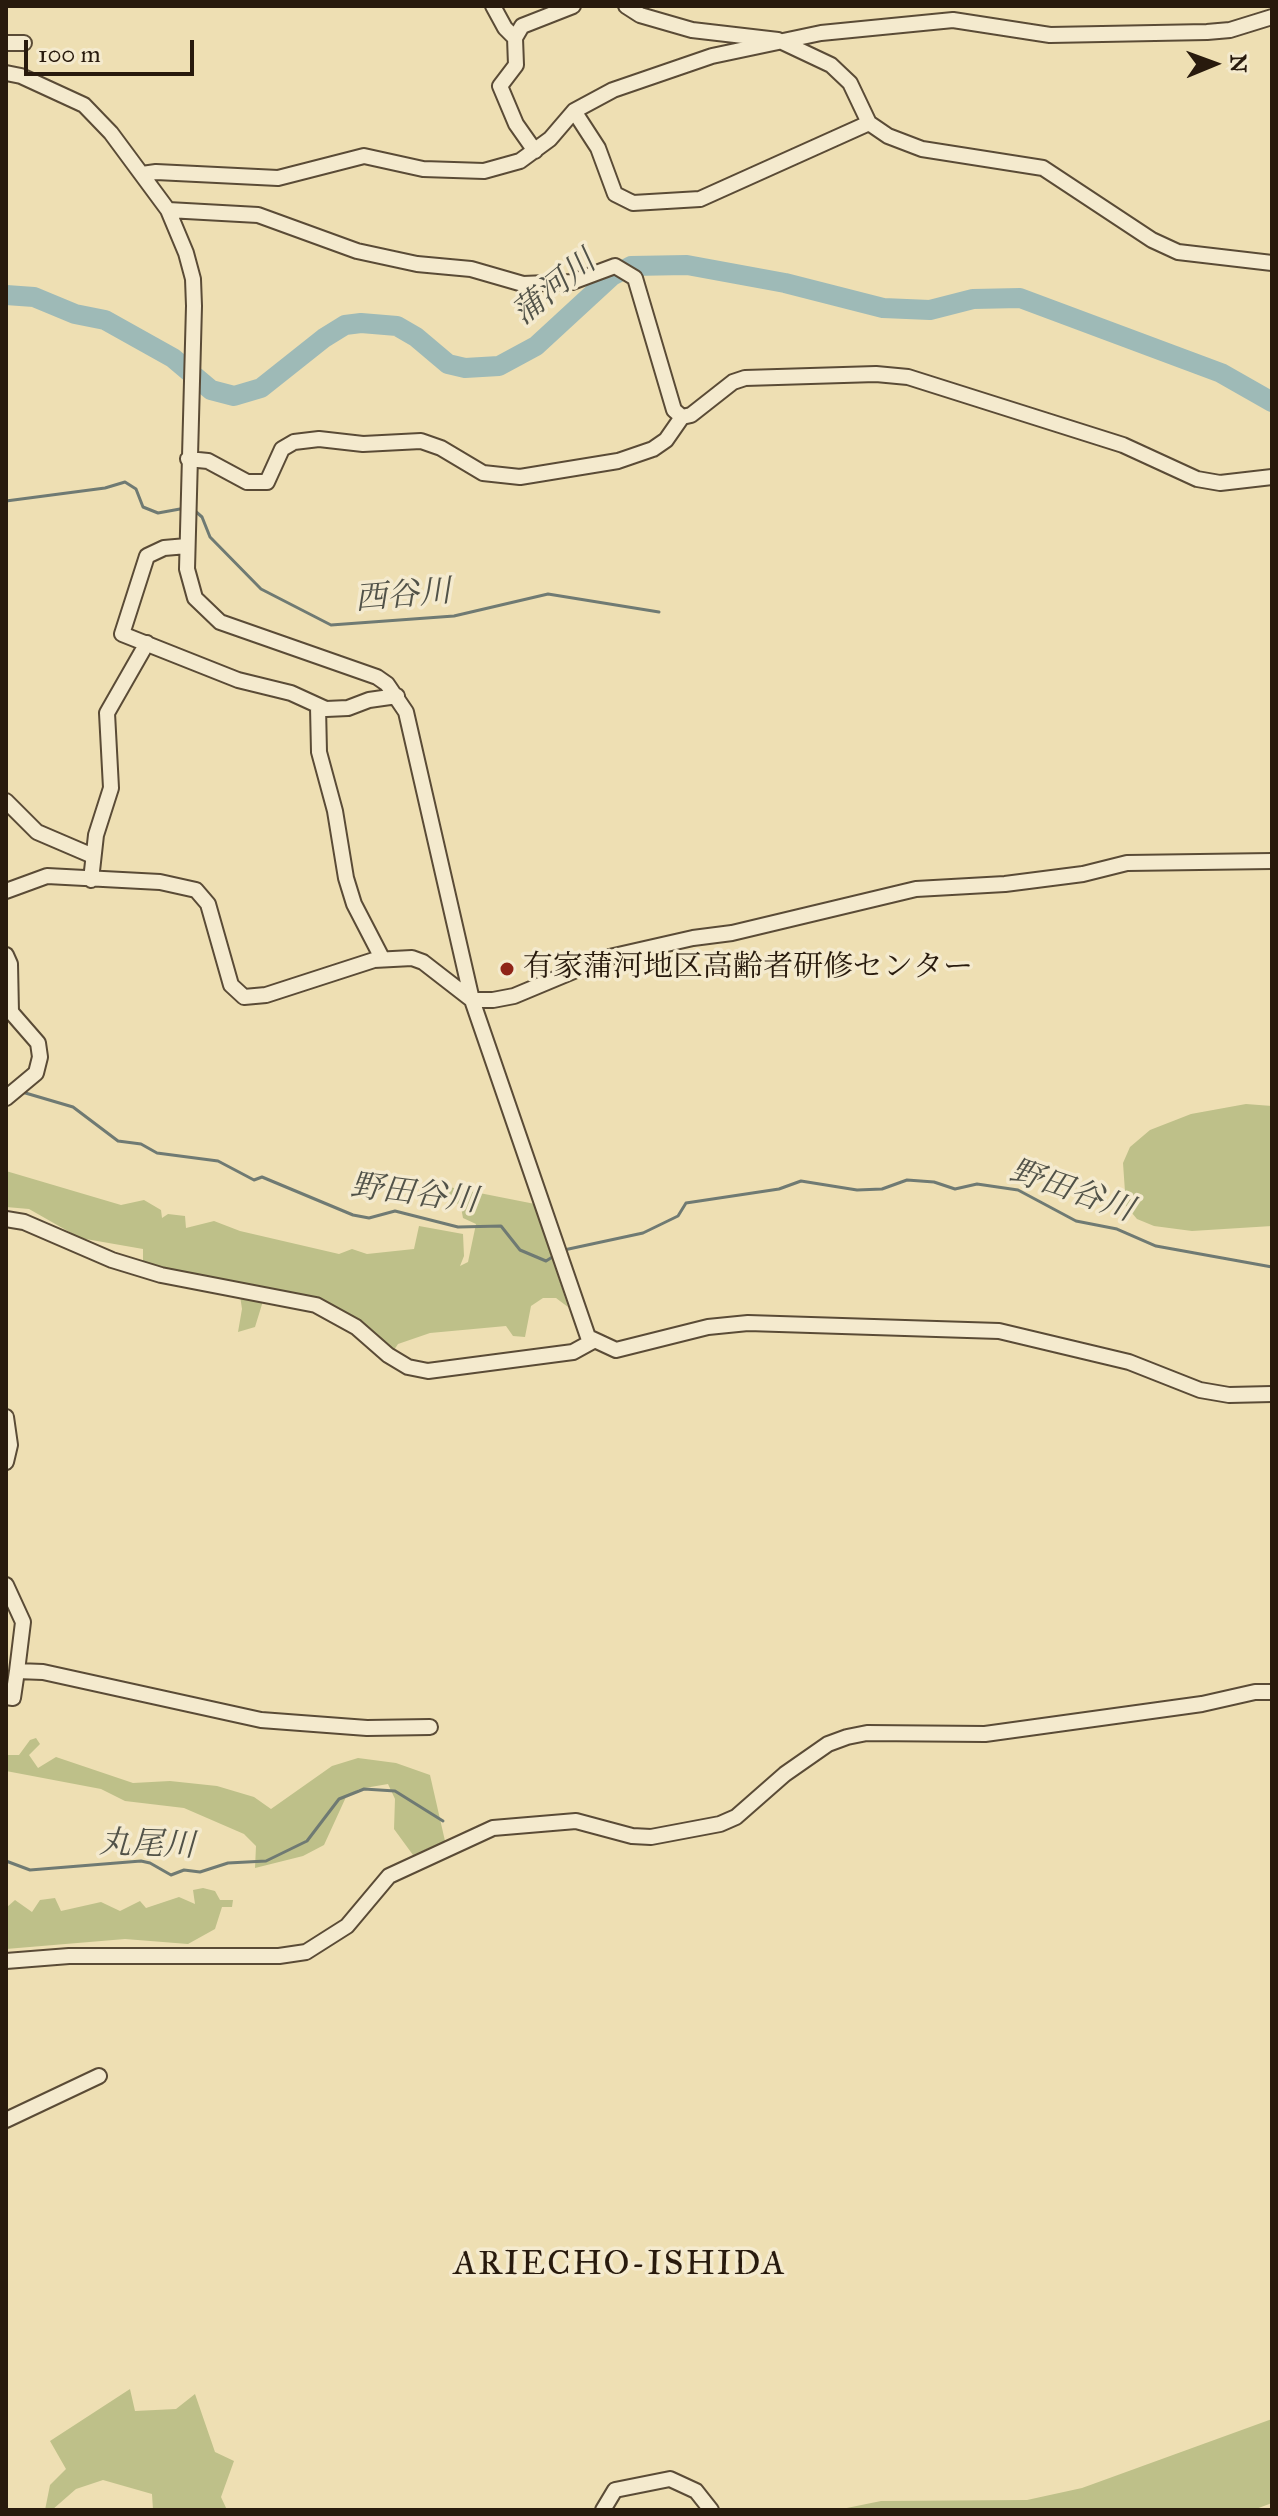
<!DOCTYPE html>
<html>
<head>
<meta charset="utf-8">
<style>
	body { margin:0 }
	#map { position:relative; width:1278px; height:2516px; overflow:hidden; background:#eedfb3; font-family:"IM FELL Great Primer",serif }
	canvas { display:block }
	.frame { position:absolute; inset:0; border:8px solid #281a0d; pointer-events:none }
	.north { position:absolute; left:1174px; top:24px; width:80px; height:80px; -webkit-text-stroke:6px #f4eace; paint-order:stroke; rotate:89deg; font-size:22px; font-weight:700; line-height:32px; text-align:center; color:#281a0d }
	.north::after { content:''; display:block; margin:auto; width:28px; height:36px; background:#281a0d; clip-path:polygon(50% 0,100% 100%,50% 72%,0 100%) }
	.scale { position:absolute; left:24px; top:40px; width:170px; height:36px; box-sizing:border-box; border:4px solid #281a0d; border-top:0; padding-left:10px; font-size:24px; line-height:28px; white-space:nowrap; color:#281a0d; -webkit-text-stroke:6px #f4eace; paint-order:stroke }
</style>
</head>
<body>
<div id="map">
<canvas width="1278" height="2516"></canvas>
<div class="frame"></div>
<div class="north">N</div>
<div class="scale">100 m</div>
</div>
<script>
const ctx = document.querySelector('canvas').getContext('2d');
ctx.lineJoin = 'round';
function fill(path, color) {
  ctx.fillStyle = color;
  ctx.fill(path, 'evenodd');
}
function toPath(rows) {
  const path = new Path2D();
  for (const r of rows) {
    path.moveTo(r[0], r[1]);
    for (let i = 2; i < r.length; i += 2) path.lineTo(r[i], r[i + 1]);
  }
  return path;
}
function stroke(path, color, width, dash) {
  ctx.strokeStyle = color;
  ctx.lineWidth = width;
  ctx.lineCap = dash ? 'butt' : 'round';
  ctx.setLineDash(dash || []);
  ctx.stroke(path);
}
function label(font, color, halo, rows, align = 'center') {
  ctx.font = font + ' "IM FELL Great Primer","Noto Serif JP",serif';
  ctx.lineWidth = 7;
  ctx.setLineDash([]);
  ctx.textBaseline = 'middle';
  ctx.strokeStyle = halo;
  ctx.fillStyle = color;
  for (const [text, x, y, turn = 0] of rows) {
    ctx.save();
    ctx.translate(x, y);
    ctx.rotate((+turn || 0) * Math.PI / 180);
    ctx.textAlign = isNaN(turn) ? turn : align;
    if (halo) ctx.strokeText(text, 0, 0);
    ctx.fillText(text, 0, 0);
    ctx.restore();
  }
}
const green = toPath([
	[1246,1104,1272,1106,1272,1226,1192,1231,1154,1226,1137,1219,1126,1206,1123,1163,1130,1147,1150,1130,1191,1114],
	[6,1171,121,1205,144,1200,161,1210,162,1218,168,1214,185,1216,186,1228,214,1221,240,1231,339,1254,352,1249,367,1254,414,1249,419,1226,463,1234,464,1256,460,1266,468,1262,476,1224,463,1218,461,1207,439,1185,535,1204,568,1307,556,1298,543,1298,531,1306,525,1337,513,1336,506,1326,430,1333,398,1344,392,1353,315,1301,267,1288,255,1327,238,1332,242,1309,238,1282,143,1265,143,1249,80,1238,29,1209,6,1207],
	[36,1738,40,1744,29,1755,38,1768,56,1757,133,1783,170,1781,217,1786,254,1797,271,1809,332,1766,358,1758,396,1763,430,1775,445,1841,413,1855,394,1829,395,1799,388,1784,359,1789,346,1797,324,1845,303,1856,255,1868,256,1846,244,1834,184,1808,125,1801,101,1789,6,1771,6,1755,19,1755,30,1740],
	[203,1888,215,1891,220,1900,233,1900,232,1907,222,1907,215,1929,188,1944,125,1939,6,1949,6,1908,15,1900,32,1912,40,1900,55,1898,61,1911,101,1902,120,1911,140,1901,146,1908,179,1897,195,1904,193,1890],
	[130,2389,135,2411,176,2409,195,2394,215,2452,234,2461,221,2497,227,2510,153,2510,152,2494,103,2480,76,2489,52,2510,45,2510,50,2485,66,2469,50,2441],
	[1272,2419,1272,2503,1253,2510,837,2510,881,2501,1027,2500,1082,2488]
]);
const stream = toPath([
	[6,501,105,488,125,482,136,489,143,507,158,513,180,509],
	[194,510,202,517,210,537,261,589,331,625,454,616,548,594,659,612],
	[22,1092,73,1107,118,1141,141,1144,157,1153,218,1161,254,1180,262,1177,353,1215,369,1218,395,1211,458,1227,501,1226,520,1250,546,1261,554,1256],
	[564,1250,643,1233,678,1216,686,1203,779,1189,801,1181,857,1190,882,1189,907,1180,934,1182,955,1189,977,1184,1018,1190,1076,1221,1117,1229,1156,1246,1272,1267],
	[6,1861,30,1870,141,1861,150,1863,171,1875,184,1870,200,1872,228,1863,266,1861,307,1841,339,1799,364,1789,395,1791,443,1821]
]);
const river = toPath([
	[6,295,34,297,75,314,105,320,173,358,211,390,234,396,261,388,324,338,345,325,361,323,397,326,416,337,448,364,465,368,499,366,536,346,612,276,631,266,687,265,785,283,883,308,930,310,973,299,1020,298,1221,373,1272,402]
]);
const minor = toPath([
	[493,6,505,28,515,38],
	[626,6,640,15,692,30,778,40,831,65,850,83,869,123,888,136,922,149,1043,168,1152,240,1178,252,1272,263],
	[6,43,24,43],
	[6,73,21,76,84,105,111,133,168,210,186,253,193,279,194,306,187,569,195,598,220,622,377,677,387,684,406,712,472,1000,588,1337,616,1350,708,1327,748,1323,999,1331,1129,1362,1200,1390,1229,1395,1272,1394],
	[574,111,598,148,615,194,633,203,700,199,869,123],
	[535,151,516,124,500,86,516,65,515,38,522,26,573,6],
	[142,174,156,172,278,178,364,156,423,169,484,171,520,161,550,139,574,111,613,90,712,56,821,33,953,20,1050,35,1207,32,1230,30,1272,17],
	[168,210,258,215,357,251,417,264,471,269,523,284,572,282,615,266,635,278,674,410,682,417],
	[188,459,208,461,247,482,267,482,282,449,294,442,319,439,363,444,421,441,441,448,483,473,520,477,618,461,653,449,666,440,682,417,691,415,733,382,745,378,876,374,908,377,1123,445,1197,479,1220,483,1272,477],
	[187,546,164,548,147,556,122,634,238,680,291,693,326,709,348,708,369,700,397,696],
	[318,707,319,752,335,811,346,878,354,904,382,958],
	[6,801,37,832,93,856],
	[91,880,96,835,111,788,107,713,147,643],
	[6,891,47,876,160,882,196,890,208,904,231,985,244,997,266,995,374,960,412,958,423,962,472,1000,493,1000,514,996,605,958,693,938,732,933,916,889,1005,884,1083,874,1127,863,1272,861],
	[6,955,10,964,11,1012,38,1043,40,1057,36,1073,6,1098],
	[6,1219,24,1222,112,1260,161,1275,316,1305,356,1327,388,1355,408,1367,428,1371,573,1352,593,1341],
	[6,1417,10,1445,6,1462],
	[6,1585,23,1622,17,1671],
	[6,1697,13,1698,17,1671,43,1672,261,1720,367,1728,430,1727],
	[6,1961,69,1956,279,1956,306,1952,347,1926,389,1876,493,1828,576,1821,632,1836,651,1837,720,1824,736,1817,785,1774,828,1744,847,1737,867,1733,985,1734,1202,1704,1255,1692,1272,1692],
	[6,2120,99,2076],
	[603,2510,615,2490,670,2479,696,2491,711,2510]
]);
const markers = [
	[507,969,8,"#8f2418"]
];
const poiNames = [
	["有家蒲河地区高齢者研修センター",523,969]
];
const waterNames = [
	["蒲河川",555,289,-39],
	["西谷川",403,597,-5],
	["野田谷川",1071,1192,19],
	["野田谷川",414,1195,7],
	["丸尾川",147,1846,2]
];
const quarterNames = [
	["ARIECHO-ISHIDA",620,2266]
];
fill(green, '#bec089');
stroke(stream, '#6f7a73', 3);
stroke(river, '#9ebab7', 20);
stroke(minor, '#5a4b36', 18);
stroke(minor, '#f4eace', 14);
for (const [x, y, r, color] of markers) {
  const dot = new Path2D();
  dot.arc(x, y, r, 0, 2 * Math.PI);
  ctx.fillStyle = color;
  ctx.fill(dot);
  stroke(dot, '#f4eace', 3);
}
label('30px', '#281a0d', '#f4eace', poiNames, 'left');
label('italic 32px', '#515248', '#f4eace', waterNames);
ctx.letterSpacing = '2px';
label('34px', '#281a0d', '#f4eace', quarterNames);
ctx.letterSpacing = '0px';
</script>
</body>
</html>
